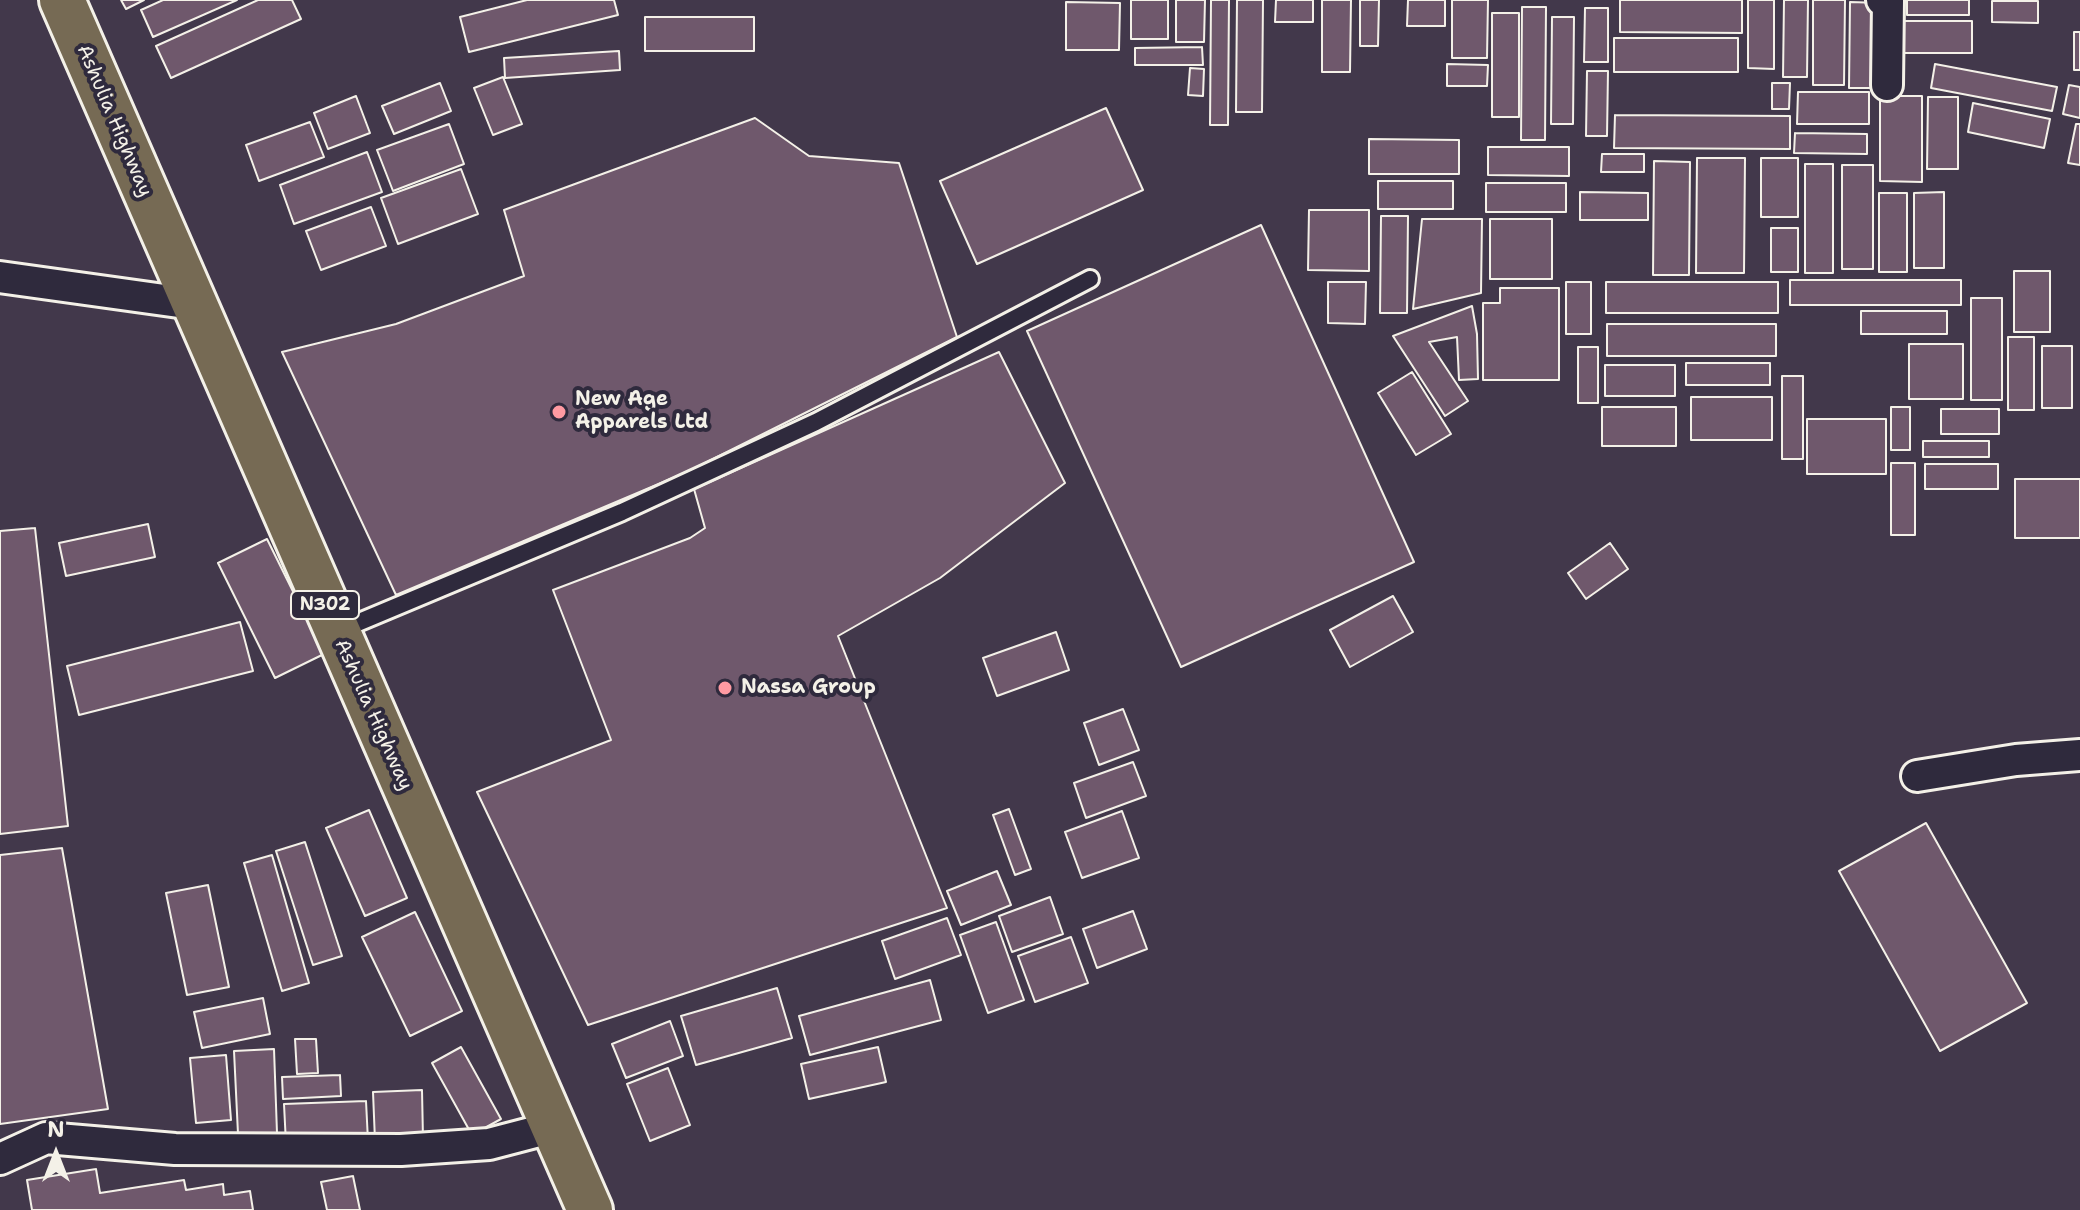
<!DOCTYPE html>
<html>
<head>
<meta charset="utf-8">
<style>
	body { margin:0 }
	#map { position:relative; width:2080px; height:1210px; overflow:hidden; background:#42384b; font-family:"Shantell Sans",sans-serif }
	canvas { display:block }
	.north { position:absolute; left:16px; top:1114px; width:80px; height:80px; -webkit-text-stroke:6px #2f2a3d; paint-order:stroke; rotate:0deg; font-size:22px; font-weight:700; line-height:32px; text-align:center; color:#f4f1e8 }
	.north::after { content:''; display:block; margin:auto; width:28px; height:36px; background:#f4f1e8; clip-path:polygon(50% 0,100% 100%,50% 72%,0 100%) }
</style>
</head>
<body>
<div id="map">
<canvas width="2080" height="1210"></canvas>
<div class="north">N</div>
</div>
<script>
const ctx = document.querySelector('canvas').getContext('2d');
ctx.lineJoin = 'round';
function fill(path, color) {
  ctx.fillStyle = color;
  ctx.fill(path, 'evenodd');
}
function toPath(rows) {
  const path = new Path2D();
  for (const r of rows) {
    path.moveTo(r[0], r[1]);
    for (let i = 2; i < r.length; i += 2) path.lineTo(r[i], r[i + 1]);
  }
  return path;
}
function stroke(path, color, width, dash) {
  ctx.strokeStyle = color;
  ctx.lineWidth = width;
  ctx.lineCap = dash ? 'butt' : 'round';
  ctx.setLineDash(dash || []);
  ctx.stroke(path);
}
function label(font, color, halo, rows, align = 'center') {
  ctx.font = font + ' "Shantell Sans",sans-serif';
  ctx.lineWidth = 8;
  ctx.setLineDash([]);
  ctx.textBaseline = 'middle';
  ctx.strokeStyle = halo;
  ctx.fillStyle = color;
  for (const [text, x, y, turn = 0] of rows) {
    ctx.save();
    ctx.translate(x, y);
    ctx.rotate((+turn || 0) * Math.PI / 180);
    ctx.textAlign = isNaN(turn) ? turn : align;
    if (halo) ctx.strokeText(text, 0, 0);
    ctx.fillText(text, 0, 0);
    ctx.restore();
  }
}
const building = toPath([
	[121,0,144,0,126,9,121,0],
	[163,0,237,0,153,37,141,10,163,0],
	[258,0,292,0,301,19,171,78,156,46,258,0],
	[527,0,614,0,618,15,469,52,460,17,527,0],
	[1131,0,1168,0,1168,39,1131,39,1131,0],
	[1176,0,1205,0,1204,42,1176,42,1176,0],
	[1211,0,1229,0,1228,125,1210,125,1211,0],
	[1237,0,1263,0,1262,112,1236,112,1237,0],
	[1276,0,1313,0,1313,22,1275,22,1276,0],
	[1322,0,1351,0,1350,72,1322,72,1322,0],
	[1360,0,1379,0,1378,46,1360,46,1360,0],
	[1408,0,1445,0,1445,26,1407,26,1408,0],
	[1452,0,1488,0,1487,58,1452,58,1452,0],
	[1620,0,1742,0,1742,33,1620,32,1620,0],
	[1748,0,1774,0,1774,69,1748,68,1748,0],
	[1784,0,1808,0,1807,77,1783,77,1784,0],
	[1813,0,1845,0,1844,85,1813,85,1813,0],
	[1907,0,1969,0,1969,15,1907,15,1907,0],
	[1992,1,2038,1,2038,23,1992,22,1992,1],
	[1066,2,1120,3,1119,50,1066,50,1066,2],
	[1850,2,1881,3,1881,88,1849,88,1850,2],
	[1522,7,1546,7,1545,140,1521,140,1522,7],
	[1585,8,1608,8,1608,62,1584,62,1585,8],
	[1492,13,1519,13,1519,117,1492,117,1492,13],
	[645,17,754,17,754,51,645,51,645,17],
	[1552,17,1574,17,1573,124,1551,124,1552,17],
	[1896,21,1972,21,1972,53,1896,53,1896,21],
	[2074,32,2080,32,2080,70,2074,70,2074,32],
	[1614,38,1738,38,1738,72,1614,72,1614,38],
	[1202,47,1203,65,1135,65,1135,48,1202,47],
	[619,51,620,70,505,78,504,58,619,51],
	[1447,64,1488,65,1487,86,1447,86,1447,64],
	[1935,64,2057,87,2052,111,1931,88,1935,64],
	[1190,68,1204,69,1203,96,1188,95,1190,68],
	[1587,71,1608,71,1607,136,1586,136,1587,71],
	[503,77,522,124,493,135,474,88,503,77],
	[440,83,451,111,394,134,382,106,440,83],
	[1772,83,1790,83,1789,109,1772,109,1772,83],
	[2069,85,2080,87,2080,118,2063,114,2069,85],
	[1798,92,1869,92,1869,124,1797,124,1798,92],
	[356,96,370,133,328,149,314,113,356,96],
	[1880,96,1922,96,1922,182,1880,181,1880,96],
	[1928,97,1958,97,1958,169,1927,169,1928,97],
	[1973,103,2050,119,2044,148,1968,132,1973,103],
	[1106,108,1143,190,977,264,940,181,1106,108],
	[1615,115,1790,116,1790,149,1614,148,1615,115],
	[755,118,809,156,899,163,957,337,687,472,396,595,282,352,396,324,524,276,504,210,755,118],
	[310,122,324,157,259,181,246,145,310,122],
	[449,124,464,164,393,191,377,150,449,124],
	[2076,124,2080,124,2080,165,2068,163,2076,124],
	[1795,133,1867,134,1867,154,1794,153,1795,133],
	[1369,139,1459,140,1459,174,1369,174,1369,139],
	[1488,147,1569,147,1569,176,1488,175,1488,147],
	[367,152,382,192,294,224,280,185,367,152],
	[1602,154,1644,154,1644,172,1601,172,1602,154],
	[1697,158,1745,158,1744,273,1696,273,1697,158],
	[1761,158,1798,158,1798,217,1761,217,1761,158],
	[1654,161,1690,162,1689,275,1653,275,1654,161],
	[1805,164,1833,164,1833,273,1805,273,1805,164],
	[1842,165,1873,165,1873,269,1842,269,1842,165],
	[461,169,478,214,398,244,381,198,461,169],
	[1378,181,1453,181,1453,209,1378,209,1378,181],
	[1486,183,1566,183,1566,212,1486,212,1486,183],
	[1580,192,1648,193,1648,220,1580,220,1580,192],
	[1944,192,1944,268,1914,268,1914,193,1944,192],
	[1879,193,1907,193,1907,272,1879,272,1879,193],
	[371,207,386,246,321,270,306,231,371,207],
	[1309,210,1369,210,1369,271,1308,270,1309,210],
	[1381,216,1408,216,1407,313,1380,313,1381,216],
	[1422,219,1482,219,1481,293,1413,309,1422,219],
	[1490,219,1552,219,1552,279,1490,279,1490,219],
	[1261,225,1414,562,1181,667,1027,331,1261,225],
	[1771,228,1798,228,1798,272,1771,272,1771,228],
	[2014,271,2050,271,2050,332,2014,332,2014,271],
	[1790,280,1961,280,1961,305,1790,305,1790,280],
	[1328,282,1366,282,1365,324,1328,323,1328,282],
	[1566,282,1591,282,1591,334,1566,334,1566,282],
	[1606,282,1778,282,1778,313,1606,313,1606,282],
	[1500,288,1559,288,1559,380,1483,380,1483,303,1500,303,1500,288],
	[1971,298,2002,298,2002,400,1971,400,1971,298],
	[1472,306,1477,334,1478,379,1459,380,1457,337,1429,342,1468,401,1445,416,1393,336,1472,306],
	[1861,311,1947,311,1947,334,1861,334,1861,311],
	[1607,324,1776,324,1776,356,1607,356,1607,324],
	[2008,337,2034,337,2034,410,2008,410,2008,337],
	[1909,344,1963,344,1963,399,1909,399,1909,344],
	[2042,346,2072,346,2072,408,2042,408,2042,346],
	[1578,347,1598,347,1598,403,1578,403,1578,347],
	[999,352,1065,483,940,578,838,636,947,908,588,1025,477,792,611,740,553,590,690,538,705,528,694,489,999,352],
	[1686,363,1770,363,1770,385,1686,385,1686,363],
	[1605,365,1675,365,1675,396,1605,396,1605,365],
	[1412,372,1451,434,1416,455,1378,393,1412,372],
	[1782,376,1803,376,1803,459,1782,459,1782,376],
	[1691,397,1772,397,1772,440,1691,440,1691,397],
	[1602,407,1676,407,1676,446,1602,446,1602,407],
	[1891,407,1910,407,1910,450,1891,450,1891,407],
	[1941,409,1999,409,1999,434,1941,434,1941,409],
	[1807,419,1886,419,1886,474,1807,474,1807,419],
	[1923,441,1989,441,1989,457,1923,457,1923,441],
	[1891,463,1915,463,1915,535,1891,535,1891,463],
	[1925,464,1998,464,1998,489,1925,489,1925,464],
	[2015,479,2080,479,2080,538,2015,538,2015,479],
	[148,524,155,557,66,576,59,543,148,524],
	[35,528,68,826,0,834,0,531,35,528],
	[267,539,324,654,275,678,218,563,267,539],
	[1610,543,1628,569,1586,599,1568,573,1610,543],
	[1393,596,1413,632,1350,667,1330,630,1393,596],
	[240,622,253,671,79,715,67,666,240,622],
	[1056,632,1069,670,997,696,983,658,1056,632],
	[1123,709,1139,750,1099,765,1084,723,1123,709],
	[1133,762,1146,796,1086,818,1074,783,1133,762],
	[1009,809,1031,869,1015,875,993,815,1009,809],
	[369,810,407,898,365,916,326,828,369,810],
	[1122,811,1139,858,1082,878,1065,832,1122,811],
	[1926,823,2027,1003,1940,1051,1839,871,1926,823],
	[305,842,342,956,313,965,276,851,305,842],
	[62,848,108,1109,0,1124,0,855,62,848],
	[272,855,309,983,282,991,244,863,272,855],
	[997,871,1011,905,961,925,947,891,997,871],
	[208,885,229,987,187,995,166,893,208,885],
	[1050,897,1063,934,1012,952,999,916,1050,897],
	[1133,911,1147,949,1097,968,1083,929,1133,911],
	[415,912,462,1011,410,1036,362,937,415,912],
	[947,918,961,955,895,979,882,941,947,918],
	[996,922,1024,1000,988,1013,960,935,996,922],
	[1071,937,1088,983,1035,1002,1018,956,1071,937],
	[930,980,941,1020,810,1055,799,1016,930,980],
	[777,988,792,1038,696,1065,681,1016,777,988],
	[263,998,270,1034,202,1048,194,1012,263,998],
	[670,1021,683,1056,626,1078,612,1044,670,1021],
	[295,1039,316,1039,318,1073,297,1074,295,1039],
	[461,1047,501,1119,472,1135,432,1063,461,1047],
	[878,1047,886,1082,809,1099,801,1064,878,1047],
	[274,1049,277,1133,238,1134,234,1051,274,1049],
	[226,1055,231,1120,196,1123,190,1058,226,1055],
	[668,1068,690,1125,650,1141,627,1084,668,1068],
	[340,1075,341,1096,283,1099,282,1077,340,1075],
	[422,1090,423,1139,375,1141,373,1092,422,1090],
	[366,1101,368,1141,286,1144,284,1104,366,1101],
	[96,1169,100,1193,184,1180,186,1190,223,1184,224,1195,250,1191,253,1210,32,1210,27,1180,96,1169],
	[353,1176,360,1210,327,1210,321,1182,353,1176]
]);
const lane = toPath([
	[338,631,622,512,816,422,1090,279]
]);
const street = toPath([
	[1882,0,1888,1,1887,85],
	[0,277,193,304],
	[1917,776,2016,760,2080,755],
	[0,1159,46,1138,175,1149,401,1150,489,1144,554,1127]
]);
const highway = toPath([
	[62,0,590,1210]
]);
const markers = [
	[559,412,8,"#ff9aa2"],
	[725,688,8,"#ff9aa2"]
];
const shields = [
	[325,605,68]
];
const shieldNames = [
	["N302",325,605]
];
const streetNames = [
	["Ashulia Highway",114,121,67],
	["Ashulia Highway",373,715,66]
];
const poiNames = [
	["New Age",575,400],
	["Apparels Ltd",575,423],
	["Nassa Group",741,688]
];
fill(building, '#6f586c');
stroke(building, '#f4f1e8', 2);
stroke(lane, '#f4f1e8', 22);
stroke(street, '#f4f1e8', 36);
stroke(highway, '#f4f1e8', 50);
stroke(lane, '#2f2a3d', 16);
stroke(street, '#2f2a3d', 30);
stroke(highway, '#766a54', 44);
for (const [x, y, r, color] of markers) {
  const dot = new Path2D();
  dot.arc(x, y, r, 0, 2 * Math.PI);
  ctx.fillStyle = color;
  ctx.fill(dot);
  stroke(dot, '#2f2a3d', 3);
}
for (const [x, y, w] of shields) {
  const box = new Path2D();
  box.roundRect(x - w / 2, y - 14, w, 28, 6);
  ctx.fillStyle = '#2f2a3d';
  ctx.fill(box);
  stroke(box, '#f4f1e8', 2);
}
label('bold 18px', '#f4f1e8', null, shieldNames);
label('20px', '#f4f1e8', '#2f2a3d', streetNames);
label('bold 20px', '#f4f1e8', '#2f2a3d', poiNames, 'left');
</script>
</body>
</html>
